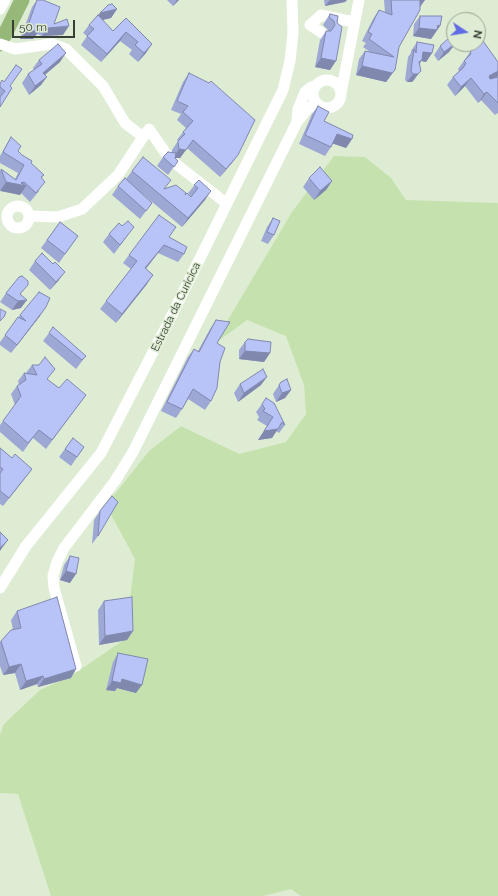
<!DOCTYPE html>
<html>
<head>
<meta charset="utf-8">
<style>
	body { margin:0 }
	#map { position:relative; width:498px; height:896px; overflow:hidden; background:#deecd4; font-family:Raleway,sans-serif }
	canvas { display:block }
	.north { position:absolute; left:446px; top:12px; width:40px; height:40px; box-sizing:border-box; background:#deecd4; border:1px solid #9ca794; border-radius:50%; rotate:102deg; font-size:11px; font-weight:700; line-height:16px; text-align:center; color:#393f35 }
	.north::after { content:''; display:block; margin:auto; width:14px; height:18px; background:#616be3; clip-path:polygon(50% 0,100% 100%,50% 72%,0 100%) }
	.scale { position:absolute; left:12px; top:20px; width:63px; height:18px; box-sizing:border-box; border:2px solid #393f35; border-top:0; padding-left:5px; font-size:12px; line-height:14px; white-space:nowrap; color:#393f35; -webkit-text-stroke:3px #deecd4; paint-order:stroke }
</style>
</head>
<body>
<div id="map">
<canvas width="498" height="896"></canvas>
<div class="north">N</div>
<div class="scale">50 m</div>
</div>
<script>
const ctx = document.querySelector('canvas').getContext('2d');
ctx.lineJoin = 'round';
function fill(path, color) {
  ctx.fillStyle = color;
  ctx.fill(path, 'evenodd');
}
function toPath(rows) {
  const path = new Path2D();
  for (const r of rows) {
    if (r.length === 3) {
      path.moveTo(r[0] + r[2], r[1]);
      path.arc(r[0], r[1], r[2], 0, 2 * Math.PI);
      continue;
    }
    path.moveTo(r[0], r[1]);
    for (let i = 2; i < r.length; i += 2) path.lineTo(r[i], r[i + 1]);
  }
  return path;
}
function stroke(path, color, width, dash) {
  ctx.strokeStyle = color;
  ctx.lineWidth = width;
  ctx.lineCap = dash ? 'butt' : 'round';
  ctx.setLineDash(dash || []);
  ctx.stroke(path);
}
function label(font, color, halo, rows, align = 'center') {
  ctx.font = font + ' Raleway,sans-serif';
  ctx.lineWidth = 3;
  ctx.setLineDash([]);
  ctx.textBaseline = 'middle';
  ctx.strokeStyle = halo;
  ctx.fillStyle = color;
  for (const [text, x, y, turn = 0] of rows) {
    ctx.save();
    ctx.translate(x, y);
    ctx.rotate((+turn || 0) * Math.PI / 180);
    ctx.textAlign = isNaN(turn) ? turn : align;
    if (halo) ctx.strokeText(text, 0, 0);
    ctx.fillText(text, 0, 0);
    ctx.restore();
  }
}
const green = toPath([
	[334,156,365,157,391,178,406,200,498,203,498,896,301,896,291,889,263,896,51,896,18,794,0,793,0,735,4,724,40,690,71,676,125,639,135,559,106,505,149,451,181,426,239,454,286,442,306,414,304,385,286,336,247,320,213,345,292,212]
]);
const river = toPath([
	[0,44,22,0]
]);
const minor = toPath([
	[0,9,5,0],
	[322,33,310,25,321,15,354,22],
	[0,44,15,49,52,44,66,49,103,86,125,123,143,137,118,175,82,209,58,217,30,216],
	[327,94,14],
	[341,93,359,0],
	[297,120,298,109,305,92,311,87,315,86],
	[143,137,149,129,167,155],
	[176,164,226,203],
	[18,217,11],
	[0,588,26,546,101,453,169,321,283,90,290,61,293,33,292,0],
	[76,666,54,588,53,576,57,562,64,548,115,481,133,452,297,122,309,107,321,107]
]);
const wall = toPath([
	[37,0,43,0,54,24,63,35,42,36,37,34,33,39,20,39,32,7],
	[167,0,179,0,173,6],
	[324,0,347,0,345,2,325,6],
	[384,0,425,0,420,6,399,47,389,78,386,82,356,75,359,59,365,51,370,52,363,47,366,43,362,41,373,19,379,10,385,13],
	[117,9,111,18,102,20,113,31,126,18,146,53,138,62,129,54,132,50,120,41,101,62,81,45,87,36,83,33,89,25,100,13],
	[330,14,338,16,330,70,315,67,320,40,326,31,328,31,328,30,323,25,324,23],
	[420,16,440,26,431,39,413,36,414,24],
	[417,42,432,53,426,62,421,61,415,79,412,82,407,82,405,80,408,57,411,53,411,51],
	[455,44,449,52,438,61,434,55,440,46],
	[470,52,498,76,497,77,498,77,498,113,495,115,481,100,478,103,465,86,455,96,447,85,453,77,459,71,458,69],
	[39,60,60,62,45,75,41,85,29,95,22,83,28,74,34,70,33,68],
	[189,73,238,155,220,177,187,148,180,158,175,158,178,161,168,175,157,166,163,157,172,152,172,150,178,141,177,140,186,128,177,120,181,114,171,110,183,82],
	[4,82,10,86,0,107,0,84],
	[318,106,324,121,352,139,346,148,333,143,331,147,325,156,299,144,312,114],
	[11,137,18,151,22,155,44,175,41,178,39,191,30,202,21,193,20,195,0,190,0,171,1,169,15,179,18,173,0,163,0,156],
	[132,171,164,189,191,197,191,196,188,193,199,180,205,200,182,227,133,186,152,203,140,219,112,195,118,186,126,179],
	[309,178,332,181,326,190,314,200,303,187],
	[273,218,274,235,268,244,261,241,267,227],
	[60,222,78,236,59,263,41,248],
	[122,226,128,235,114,254,103,242,109,234],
	[169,237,184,254,178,262,158,253,146,269,147,284,116,323,100,309,131,269,123,263,129,255],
	[35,261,59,280,50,290,29,270],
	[6,293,21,295,21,308,12,310,0,302],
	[20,315,40,316,11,353,0,345,0,342],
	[216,320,217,343,220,362,211,401,205,410,188,399,182,409,176,418,161,411,188,357,194,349,198,351,210,329],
	[49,333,86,356,76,369,43,341],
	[245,342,270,353,264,362,239,359,239,350],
	[32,365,47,380,59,388,86,395,46,449,33,438,23,452,0,432,0,425,15,405,11,394,17,386,19,385,18,381,24,373,26,373],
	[281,382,291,390,285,398,276,402,273,394],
	[240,384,261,385,238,402,234,393],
	[262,404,285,425,279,433,276,431,272,438,258,440,267,426,257,420,259,417,256,412],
	[73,438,84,447,71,466,59,457],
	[0,448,12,458,32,469,3,506,0,504],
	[100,511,98,536,92,544,94,520],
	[70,556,70,583,60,580,64,565],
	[104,601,133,631,127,640,99,645,98,610],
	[17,611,71,678,38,687,37,684,20,690,15,673,3,675,0,666,0,642,11,630,13,630,11,620],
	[118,653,136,693,117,688,115,691,106,690,113,662]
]);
const shadedWall = toPath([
	[177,0,179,0,173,6],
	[330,0,347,0,345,2,325,6],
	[420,0,425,0,420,7],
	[117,9,111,18,94,22,100,13],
	[438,25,440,26,431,39,413,36,419,28],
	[69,26,63,35,42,36,48,28],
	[26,31,39,31,33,39,20,39],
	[126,32,120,41,101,62,107,54],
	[152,44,146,53,138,62,144,53],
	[455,44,449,52,438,61,444,52],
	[423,52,432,53,426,62,421,61,416,69],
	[66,53,60,62,37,81,43,73],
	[321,58,336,61,330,70,315,67],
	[362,66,395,70,386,82,356,75],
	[421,71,412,82,407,82,413,74],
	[498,71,498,76,497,77,483,85,489,76],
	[47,77,41,85,29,95,35,86],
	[471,78,465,86,455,96,461,87],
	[487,92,481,100,478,103,484,94],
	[337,134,352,139,346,148,331,143],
	[179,149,186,150,180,158,173,158],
	[238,155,232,163,220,177,226,169],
	[332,181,326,190,314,200,320,191],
	[6,182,24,182,22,186,26,186,20,195,0,191],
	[211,191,205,200,182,227,188,218],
	[164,245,158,253,139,277,145,268],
	[65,272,59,280,50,290,56,282],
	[153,275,147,284,116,323,122,314],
	[27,300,21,308,12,310,18,301],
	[46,307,40,316,11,353,17,345],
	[245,351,270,353,264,362,239,359],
	[267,377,261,385,238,402,244,393],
	[291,390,285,398,276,402,282,393],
	[278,429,272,438,258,440,264,431],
	[32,469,26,477,3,506,9,498],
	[8,540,2,548,0,551,0,548],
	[66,571,76,574,70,583,60,580],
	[133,631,127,640,99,645,105,636],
	[21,664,15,673,3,675,9,667],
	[76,669,71,678,38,687,44,679],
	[43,676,37,684,20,690,26,681],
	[122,679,142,685,136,693,117,688,115,691,106,690,112,681]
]);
const building = toPath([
	[37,0,43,0,60,7,54,24,67,19,69,26,48,28,42,25,39,31,26,31,37,0],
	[391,0,420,0,420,10,399,47,395,70,392,73,362,66,365,51,394,57,369,39,372,34,368,32,379,10,392,15,391,0],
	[112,4,117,9,100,13,108,5,112,4],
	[330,14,338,16,337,23,342,27,336,61,321,58,326,31,331,31,335,25,334,21,329,17,330,14],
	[98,15,113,31,126,18,152,44,144,53,135,45,138,42,126,32,107,54,87,36,94,29,89,25,98,15],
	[420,16,442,16,440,26,438,25,437,30,419,28,420,16],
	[450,37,455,44,444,52,440,46,450,37],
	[483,41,498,62,498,71,489,76,490,79,498,77,498,103,487,92,484,94,471,78,461,87,453,77,463,68,466,63,464,61,471,54,470,52,483,41],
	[417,42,434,45,432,53,423,52,422,60,419,62,421,71,418,74,413,74,411,71,414,49,416,53,417,42],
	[58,44,66,53,43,73,47,77,35,86,28,74,42,64,39,60,58,44],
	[16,65,22,69,10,86,12,88,0,107,0,97,5,91,0,87,0,84,2,80,4,82,16,65],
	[189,73,209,83,211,81,255,120,238,155,226,169,193,140,186,150,179,149,178,141,185,134,183,132,193,121,183,112,188,106,177,101,189,73],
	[318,106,329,112,324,121,353,135,352,139,337,134,331,147,305,135,318,106],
	[11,137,21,146,18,151,22,155,32,161,31,163,44,175,41,177,45,182,36,193,24,182,21,183,26,186,6,182,1,169,16,180,24,165,3,152,11,137],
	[168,152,176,153,175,158,178,161,174,167,163,157,168,152],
	[143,157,171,180,164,189,176,185,186,193,185,195,187,193,191,197,198,188,194,185,199,180,211,191,188,218,132,171,143,157],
	[320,167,332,181,320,191,309,178,320,167],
	[125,178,152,203,146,211,118,186,125,178],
	[159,215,176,227,169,237,187,247,184,254,164,245,145,268,153,275,122,314,106,301,137,261,129,255,159,215],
	[273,218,280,221,274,235,267,232,273,218],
	[128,221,134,227,120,245,109,234,119,223,122,226,128,221],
	[60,222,78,236,65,254,47,240,60,222],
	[42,253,53,264,55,262,65,272,56,282,35,261,42,253],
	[22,276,28,281,28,285,20,294,27,300,18,301,6,293,19,277,22,276],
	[39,292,50,298,46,307,17,345,5,335,18,317,26,321,20,315,39,292],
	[0,309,6,312,4,317,0,321,0,309],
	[216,320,230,322,217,343,225,348,220,362,217,388,211,401,193,389,182,409,167,402,194,349,199,352,216,320],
	[53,327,86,356,82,360,49,333,53,327],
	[248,339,271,342,270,353,245,351,245,342,248,339],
	[45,357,55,369,47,379,59,388,67,379,86,395,52,440,39,430,28,443,3,421,21,396,17,386,26,380,24,373,37,375,32,365,39,365,45,357],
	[263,369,267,377,244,393,240,384,263,369],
	[287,379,291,390,282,393,279,385,281,382,287,379],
	[266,398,274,403,285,425,282,422,278,429,264,431,273,417,263,411,265,409,262,404,266,398],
	[73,438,84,447,77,457,65,449,73,438],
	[0,448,12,458,15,454,32,469,9,498,0,491,0,473,3,469,0,467,0,448],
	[112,496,118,502,98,536,100,511,112,496],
	[0,532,8,540,0,548,0,532],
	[70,556,79,558,76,574,66,571,70,556],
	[57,597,76,669,44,679,43,676,26,681,21,664,9,667,1,641,11,630,21,628,17,611,57,597],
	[132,597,133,631,105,636,104,601,132,597],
	[118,653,148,659,142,685,122,679,121,683,112,681,118,653]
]);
const streetNames = [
	["Estrada da Curicica",176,307,-64]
];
fill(green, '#c5e2ae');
stroke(river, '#96b879', 15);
stroke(minor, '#fff', 11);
fill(wall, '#9ea8d5');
fill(shadedWall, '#8188ae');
fill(building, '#b8c3f8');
stroke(building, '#8188ae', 1);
label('11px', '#393f35', '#deecd4', streetNames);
</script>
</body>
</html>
